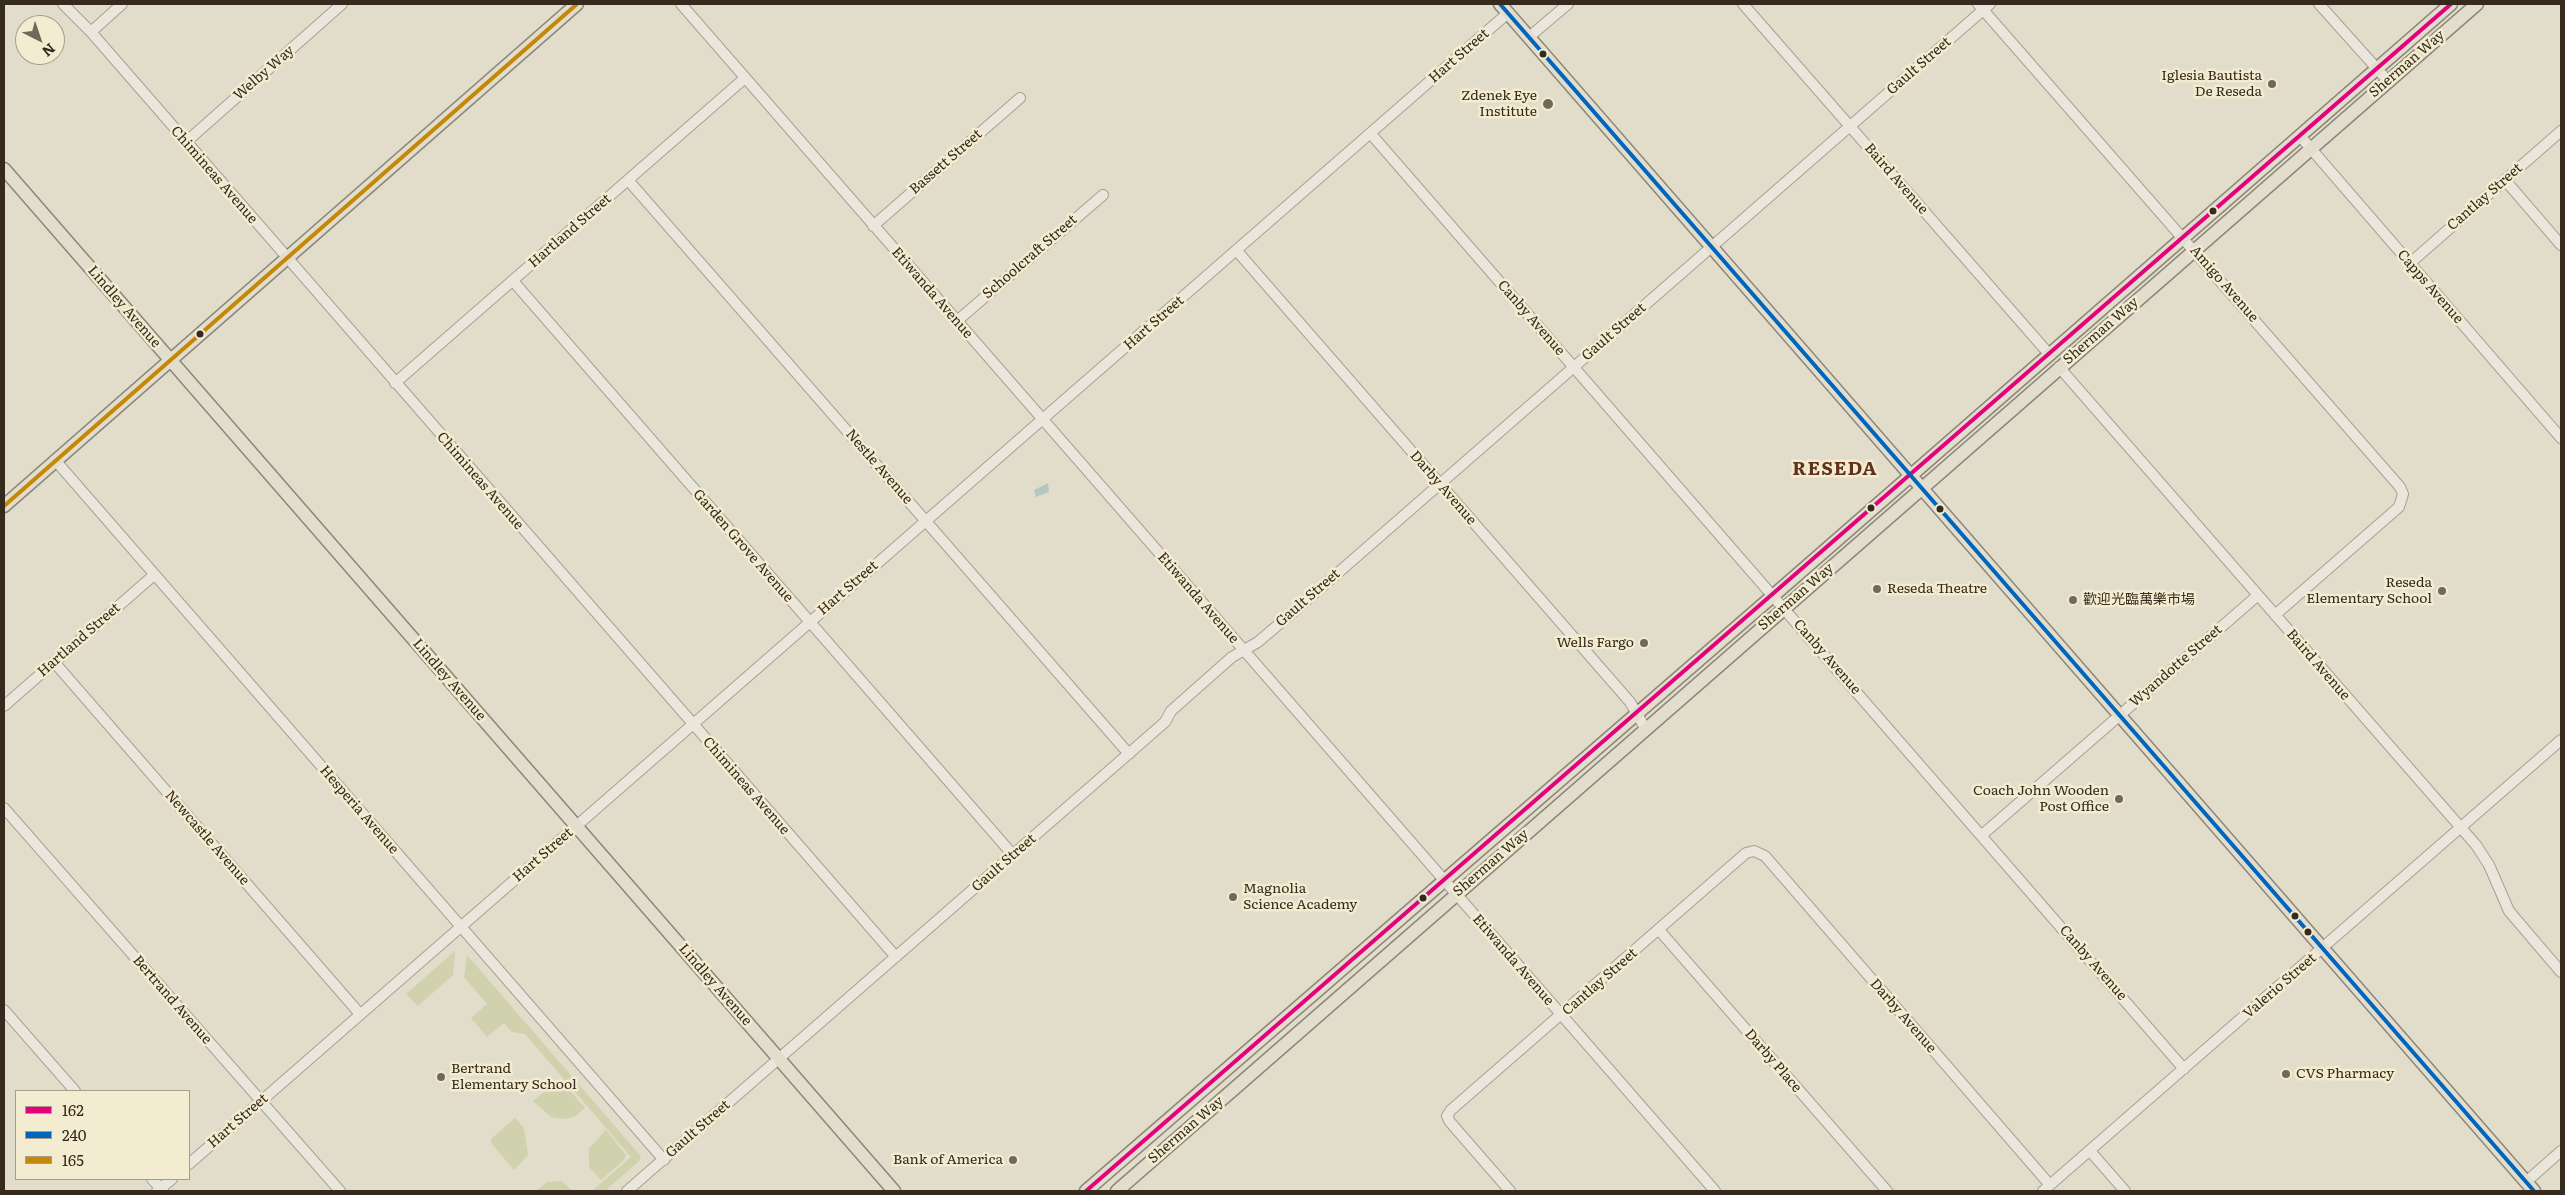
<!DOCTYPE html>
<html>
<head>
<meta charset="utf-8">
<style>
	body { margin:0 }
	#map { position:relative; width:2565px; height:1195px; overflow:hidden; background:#e2dcca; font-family:Literata,serif }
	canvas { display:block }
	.frame { position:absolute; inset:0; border:5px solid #352a1d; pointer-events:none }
	.legend { position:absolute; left:15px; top:1090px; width:175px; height:90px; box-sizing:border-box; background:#f4ecd0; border:1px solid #a89e88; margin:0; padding:6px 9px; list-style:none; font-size:15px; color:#352a1d }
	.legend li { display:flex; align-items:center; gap:10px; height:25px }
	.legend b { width:25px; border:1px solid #a89e88 }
	.north { position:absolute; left:15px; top:15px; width:50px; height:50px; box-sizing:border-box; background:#f4ecd0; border:1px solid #a89e88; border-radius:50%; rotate:139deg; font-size:14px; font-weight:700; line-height:20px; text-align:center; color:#352a1d }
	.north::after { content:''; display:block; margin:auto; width:18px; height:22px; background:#72685a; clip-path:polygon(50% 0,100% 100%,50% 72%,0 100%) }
</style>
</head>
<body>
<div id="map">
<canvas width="2565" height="1195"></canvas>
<div class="frame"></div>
<ul class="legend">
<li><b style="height:6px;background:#e5007d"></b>162</li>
<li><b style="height:6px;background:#0065bd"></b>240</li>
<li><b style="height:6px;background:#c68707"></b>165</li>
</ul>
<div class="north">N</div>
</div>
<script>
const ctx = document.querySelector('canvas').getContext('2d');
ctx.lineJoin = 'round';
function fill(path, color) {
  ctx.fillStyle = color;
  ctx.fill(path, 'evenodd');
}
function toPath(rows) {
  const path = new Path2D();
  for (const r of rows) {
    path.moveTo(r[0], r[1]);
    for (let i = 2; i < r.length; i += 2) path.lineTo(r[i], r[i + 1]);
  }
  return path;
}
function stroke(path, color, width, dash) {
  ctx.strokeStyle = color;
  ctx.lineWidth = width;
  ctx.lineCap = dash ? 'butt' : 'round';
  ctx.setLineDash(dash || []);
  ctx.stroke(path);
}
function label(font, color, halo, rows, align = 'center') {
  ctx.font = font + ' Literata,"Noto Sans SC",serif';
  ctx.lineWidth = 5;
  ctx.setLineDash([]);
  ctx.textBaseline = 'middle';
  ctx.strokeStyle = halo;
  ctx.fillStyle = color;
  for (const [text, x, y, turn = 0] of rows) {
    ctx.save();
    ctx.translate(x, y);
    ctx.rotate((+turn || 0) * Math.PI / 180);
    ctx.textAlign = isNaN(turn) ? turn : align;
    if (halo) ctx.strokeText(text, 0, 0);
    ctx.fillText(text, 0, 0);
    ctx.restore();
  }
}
const green = toPath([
	[455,951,453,975,418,1006,406,994],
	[467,955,639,1154,641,1158,638,1162,605,1191,592,1191,631,1157,525,1034,512,1032,504,1023,487,1037,471,1018,487,1004,464,977],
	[558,1081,562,1082,585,1108,574,1117,564,1119,551,1117,533,1101],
	[515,1118,524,1128,528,1155,514,1170,491,1143,491,1139],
	[606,1130,626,1155,624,1160,601,1180,589,1167,589,1148],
	[561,1181,573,1191,535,1191,548,1182]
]);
const water = toPath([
	[1048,483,1049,492,1036,497,1034,490]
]);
const minor = toPath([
	[63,4,91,32,896,957],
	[681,4,1715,1191],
	[1743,4,2049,354],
	[1978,4,2400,487,2403,494,2399,507,2275,615],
	[2319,4,2388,81],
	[91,32,122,4],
	[1529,37,1568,4],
	[1371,134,2184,1069],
	[2300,136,2561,438],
	[186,142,342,4],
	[628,180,1129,754],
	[2505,180,2561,245],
	[873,226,1020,98],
	[1237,251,1630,702,1645,728],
	[2409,264,2561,131],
	[513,281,1013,855],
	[957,321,1103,195],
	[2059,367,2476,845,2489,865,2509,911,2561,972],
	[395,383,745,78],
	[55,460,664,1160],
	[54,662,360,1014],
	[4,706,154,575],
	[4,808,340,1191],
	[1982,835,2257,596],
	[1659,930,1887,1191],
	[4,1010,75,1091],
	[2090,1151,2125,1191],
	[189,1164,1508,13],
	[152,1179,163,1191],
	[2526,1182,2561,1151],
	[157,1191,172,1179],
	[627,1191,1165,722,1171,711,1232,657,1258,642,1292,613,1990,4],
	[1510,1191,1450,1122,1447,1116,1451,1110,1746,853,1754,851,1765,856,2050,1185],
	[2043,1191,2561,740]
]);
const major = toPath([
	[1500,4,2534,1191],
	[4,169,894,1191],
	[4,506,577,4],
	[1086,1191,1782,588,2451,4],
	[1117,1191,2477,4]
]);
const bus1 = toPath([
	[1086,1191,2451,4]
]);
const bus2 = toPath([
	[1500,4,2534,1191]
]);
const bus3 = toPath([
	[4,506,577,4]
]);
const markers = [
	[1543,54,4.5,"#352a1d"],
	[2272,84,5,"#72685a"],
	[1548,104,6,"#72685a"],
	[2213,211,4.5,"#352a1d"],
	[200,334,4.5,"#352a1d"],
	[1871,508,4.5,"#352a1d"],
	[1940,509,4.5,"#352a1d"],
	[1877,589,5,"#72685a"],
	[2442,591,5,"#72685a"],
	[2073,600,5,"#72685a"],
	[1644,643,5,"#72685a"],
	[2119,799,5,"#72685a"],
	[1233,897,5,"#72685a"],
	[1423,898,4.5,"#352a1d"],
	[2295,916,4.5,"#352a1d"],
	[2308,932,4.5,"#352a1d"],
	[2286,1074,5,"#72685a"],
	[441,1077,5,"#72685a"],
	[1013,1160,5,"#72685a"]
];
const streetNames = [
	["Hart Street",1459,56,-41],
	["Sherman Way",2407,64,-41],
	["Gault Street",1919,66,-41],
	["Welby Way",264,73,-41],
	["Bassett Street",946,162,-41],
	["Chimineas Avenue",214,175,49],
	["Baird Avenue",1896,179,49],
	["Cantlay Street",2485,197,-41],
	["Hartland Street",570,231,-41],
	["Schoolcraft Street",1030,257,-41],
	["Amigo Avenue",2224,284,49],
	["Capps Avenue",2430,287,49],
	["Etiwanda Avenue",932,293,49],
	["Lindley Avenue",124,307,49],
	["Canby Avenue",1531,318,49],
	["Hart Street",1154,323,-41],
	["Sherman Way",2101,331,-41],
	["Gault Street",1614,332,-41],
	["Nestle Avenue",879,467,49],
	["Chimineas Avenue",480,481,49],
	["Darby Avenue",1443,488,49],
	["Garden Grove Avenue",743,546,49],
	["Hart Street",848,588,-41],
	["Sherman Way",1796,597,-41],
	["Etiwanda Avenue",1198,598,49],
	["Gault Street",1308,598,-41],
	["Hartland Street",79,640,-41],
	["Canby Avenue",1827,657,49],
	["Baird Avenue",2318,665,49],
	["Wyandotte Street",2176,666,-41],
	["Lindley Avenue",449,680,49],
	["Chimineas Avenue",746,786,49],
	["Hesperia Avenue",359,810,49],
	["Newcastle Avenue",207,838,49],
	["Hart Street",543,855,-41],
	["Gault Street",1004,863,-41],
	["Sherman Way",1491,863,-41],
	["Etiwanda Avenue",1513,960,49],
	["Canby Avenue",2093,963,49],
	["Cantlay Street",1600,982,-41],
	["Lindley Avenue",715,985,49],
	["Valerio Street",2280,986,-41],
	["Bertrand Avenue",172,1000,49],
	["Darby Avenue",1903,1016,49],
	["Darby Place",1773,1061,49],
	["Hart Street",238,1121,-41],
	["Gault Street",698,1129,-41],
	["Sherman Way",1186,1130,-41]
];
const poiNames = [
	["Iglesia Bautista",2262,76],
	["De Reseda",2262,92],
	["Zdenek Eye",1537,96],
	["Institute",1537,112],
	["Reseda",2432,583],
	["Elementary School",2432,599],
	["Reseda Theatre",1887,589,"left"],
	["歡迎光臨萬樂市場",2083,600,"left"],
	["Wells Fargo",1634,643],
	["Coach John Wooden",2109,791],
	["Post Office",2109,807],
	["Magnolia",1243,889,"left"],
	["Science Academy",1243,905,"left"],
	["Bertrand",451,1069,"left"],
	["Elementary School",451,1085,"left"],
	["CVS Pharmacy",2296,1074,"left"],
	["Bank of America",1003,1160]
];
const districtNames = [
	["RESEDA",1835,469]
];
fill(green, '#cfd2ad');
fill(water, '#b6c7bd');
stroke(minor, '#a7a194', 12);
stroke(major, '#8c867a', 15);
stroke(minor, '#eae6dc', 10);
stroke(major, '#e2ddcd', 12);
stroke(bus1, '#e5007d', 4);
stroke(bus2, '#0065bd', 4);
stroke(bus3, '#c68707', 4);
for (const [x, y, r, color] of markers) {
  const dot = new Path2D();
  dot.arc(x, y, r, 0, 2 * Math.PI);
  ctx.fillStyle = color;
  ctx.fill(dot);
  stroke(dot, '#f4ecd0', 2);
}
label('14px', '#352a1d', '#f4ecd0', streetNames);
label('14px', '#352a1d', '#f4ecd0', poiNames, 'right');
ctx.letterSpacing = '1px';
label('bold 19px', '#60311e', '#f4ecd0', districtNames);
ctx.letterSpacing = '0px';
</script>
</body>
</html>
